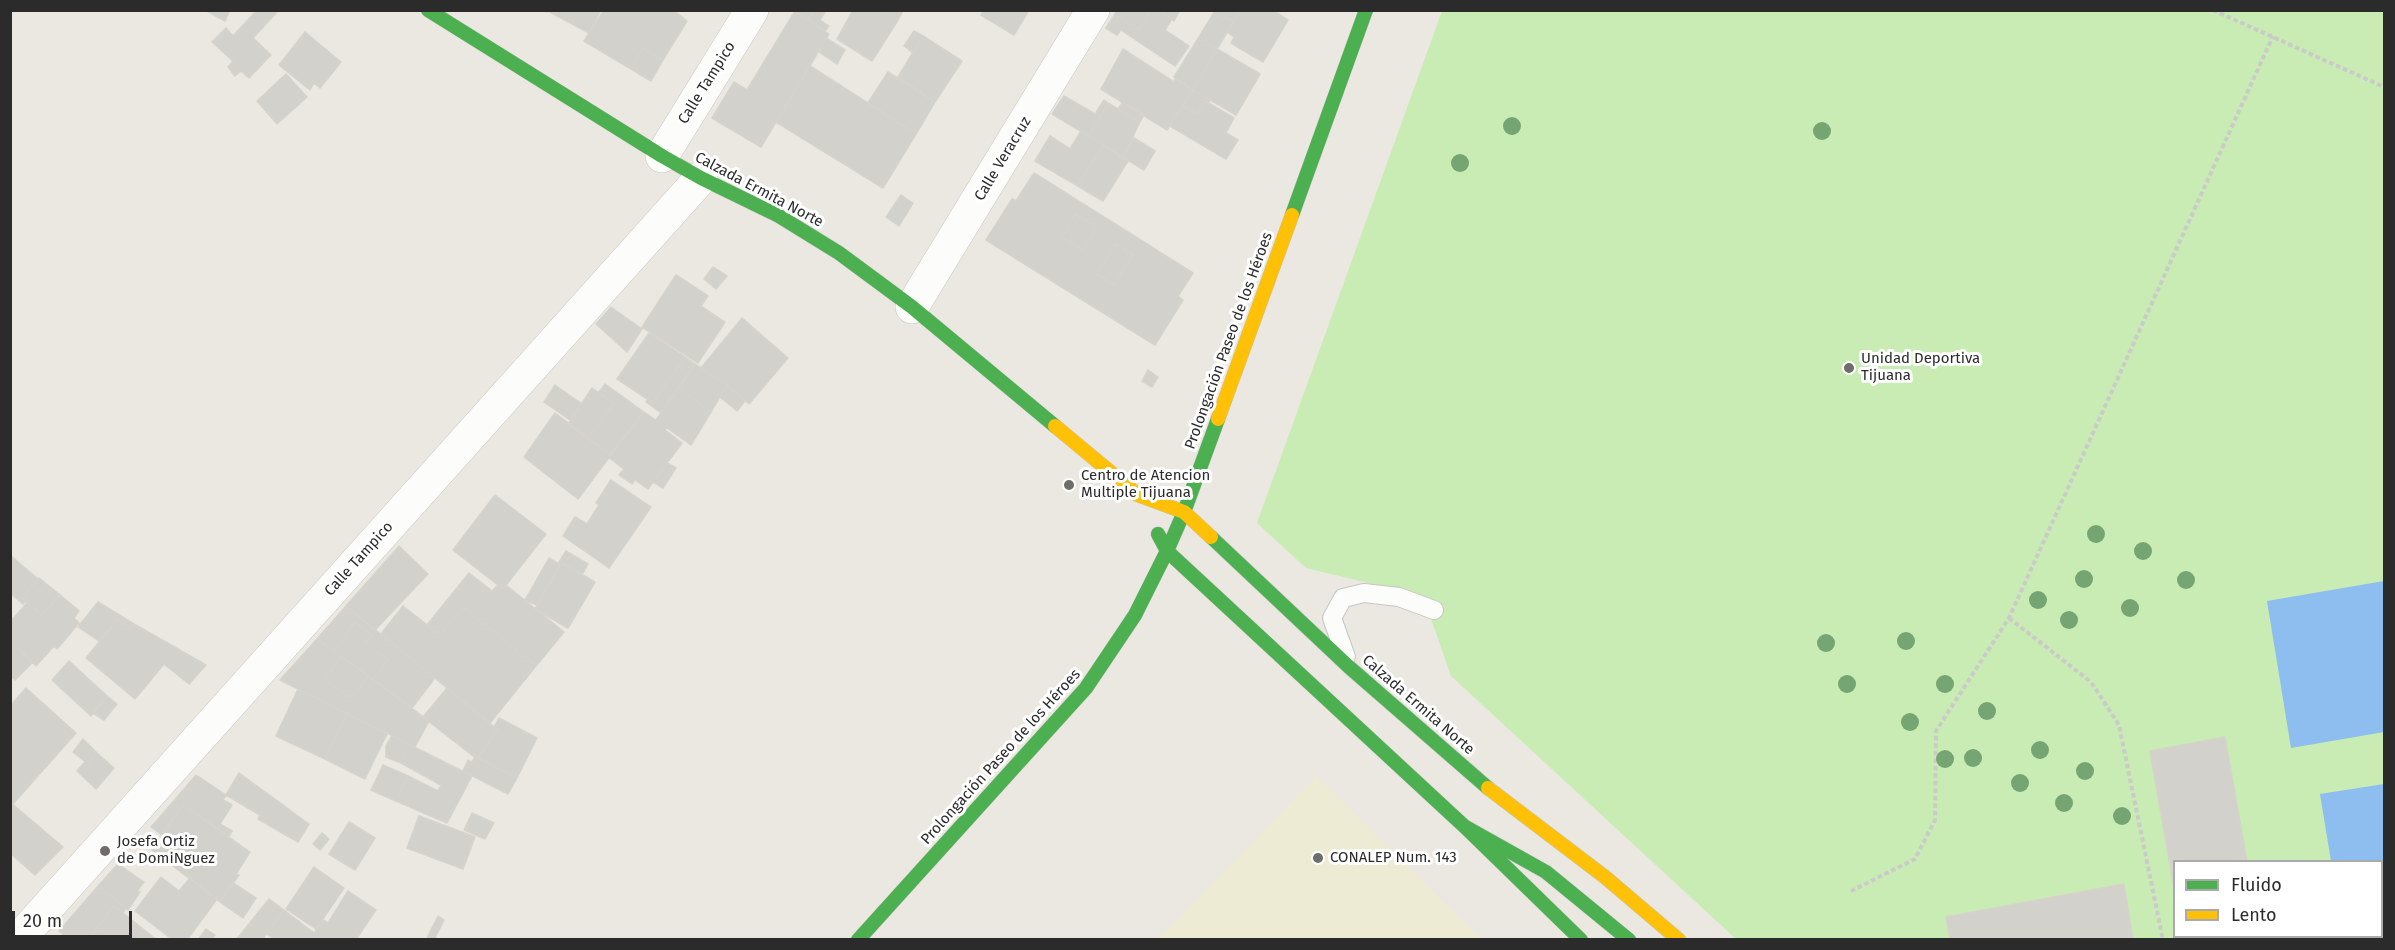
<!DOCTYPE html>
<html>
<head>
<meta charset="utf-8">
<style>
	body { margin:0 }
	#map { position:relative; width:2395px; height:950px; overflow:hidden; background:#eae8e0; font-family:"Fira Sans",sans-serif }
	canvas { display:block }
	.frame { position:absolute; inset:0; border:12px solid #2b2b2b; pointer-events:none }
	.legend { position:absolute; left:2173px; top:860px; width:210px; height:78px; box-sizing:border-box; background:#fff; border:2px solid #aaa; margin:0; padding:8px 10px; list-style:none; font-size:18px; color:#2b2b2b }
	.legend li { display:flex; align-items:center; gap:12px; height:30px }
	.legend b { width:30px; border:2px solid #aaa }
	.scale { position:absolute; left:12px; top:911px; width:120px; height:27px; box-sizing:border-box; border:3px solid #2b2b2b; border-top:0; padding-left:8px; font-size:18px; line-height:21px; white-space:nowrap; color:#2b2b2b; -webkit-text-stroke:4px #fff; paint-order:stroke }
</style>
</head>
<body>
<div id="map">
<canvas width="2395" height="950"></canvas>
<div class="frame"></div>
<ul class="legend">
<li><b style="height:8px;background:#4caf50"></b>Fluido</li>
<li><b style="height:8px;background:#ffc107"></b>Lento</li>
</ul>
<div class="scale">20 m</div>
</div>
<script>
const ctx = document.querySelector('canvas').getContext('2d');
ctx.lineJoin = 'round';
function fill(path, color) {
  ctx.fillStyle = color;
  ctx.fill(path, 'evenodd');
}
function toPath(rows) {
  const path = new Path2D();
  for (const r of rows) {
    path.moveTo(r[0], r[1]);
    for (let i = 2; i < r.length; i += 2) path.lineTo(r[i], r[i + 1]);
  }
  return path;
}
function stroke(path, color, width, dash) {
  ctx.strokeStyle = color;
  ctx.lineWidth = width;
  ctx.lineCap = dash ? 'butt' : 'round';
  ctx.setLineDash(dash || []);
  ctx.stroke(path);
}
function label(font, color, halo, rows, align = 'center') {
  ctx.font = font + ' "Fira Sans",sans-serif';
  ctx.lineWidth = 6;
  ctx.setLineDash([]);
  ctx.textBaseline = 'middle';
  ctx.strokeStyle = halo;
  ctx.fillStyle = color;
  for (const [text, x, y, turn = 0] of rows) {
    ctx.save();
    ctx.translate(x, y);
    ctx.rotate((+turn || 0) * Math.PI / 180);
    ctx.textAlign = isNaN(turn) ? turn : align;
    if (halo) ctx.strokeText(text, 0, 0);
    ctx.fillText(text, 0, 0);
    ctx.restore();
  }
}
const education = toPath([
	[1316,776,1481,939,1159,939]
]);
const pitch = toPath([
	[1442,11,2384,11,2384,939,1736,939,1451,676,1423,596,1306,568,1257,523],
	[2174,862,2382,862,2382,936,2174,936]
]);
const water = toPath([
	[2384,581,2384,732,2291,748,2267,601],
	[2384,784,2384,920,2382,920,2382,862,2331,861,2320,794]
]);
const building = toPath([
	[205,10,230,10,225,21,205,10],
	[257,10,279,10,253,38,271,55,249,78,241,71,235,76,228,67,233,61,212,42,226,28,233,36,257,10],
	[543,10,601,10,589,33,548,11,546,12,543,10],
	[604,10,673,10,687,21,663,60,643,48,631,69,584,41,604,10],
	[793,10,814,10,808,20,793,10],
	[814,10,826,10,820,20,829,26,825,31,808,20,814,10],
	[853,10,883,10,898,20,872,61,837,39,853,10],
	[883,10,902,10,903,11,898,20,883,10],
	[984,10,1029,10,1014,35,981,15,984,10],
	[1117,10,1151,10,1139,30,1115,14,1117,10],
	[1151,10,1158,10,1172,19,1165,30,1189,46,1175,66,1121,30,1117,35,1106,28,1115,14,1139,30,1151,10],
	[1158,10,1180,10,1174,21,1158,10],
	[1215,10,1241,10,1234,21,1225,17,1224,20,1213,14,1215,10],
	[1241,10,1273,10,1288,20,1263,62,1231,43,1234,37,1227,32,1241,10],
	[795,11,829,34,761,147,712,118,734,82,747,90,795,11],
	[1213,14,1224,20,1225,17,1234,21,1217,49,1199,37,1213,14],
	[914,31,923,36,913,53,904,46,914,31],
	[305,32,341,62,320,88,314,83,310,90,279,65,305,32],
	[923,36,962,61,935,102,898,77,923,36],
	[1199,37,1217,49,1193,90,1174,77,1199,37],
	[826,38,845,50,837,64,819,52,826,38],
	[643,48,663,60,651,81,631,69,643,48],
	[1123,49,1174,82,1175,79,1193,90,1167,130,1101,89,1123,49],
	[1217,49,1260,74,1236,115,1193,90,1217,49],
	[810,66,916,134,883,188,776,122,810,66],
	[888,72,935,102,916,134,868,103,888,72],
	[286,74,307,97,277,124,257,101,286,74],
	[1193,90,1210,100,1209,103,1205,101,1198,114,1182,106,1193,90],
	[1064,96,1095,114,1104,100,1108,103,1089,136,1052,114,1064,96],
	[1205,101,1234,118,1226,133,1238,140,1226,159,1170,126,1182,106,1198,114,1205,101],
	[1123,102,1144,115,1140,122,1118,109,1123,102],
	[1108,103,1140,122,1123,157,1089,136,1108,103],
	[1081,131,1103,145,1078,186,1035,161,1050,136,1070,149,1081,131],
	[1134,138,1155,151,1144,170,1123,157,1134,138],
	[1103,145,1128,161,1103,201,1078,186,1103,145],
	[1034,173,1193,273,1178,296,1183,300,1155,345,986,240,1012,199,1016,201,1034,173],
	[1075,214,1097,227,1083,250,1062,237,1075,214],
	[1116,244,1133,255,1114,285,1097,274,1116,244],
	[901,195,913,203,899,226,886,217,901,195],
	[1075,214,1097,227,1083,250,1062,237,1075,214],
	[1116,244,1133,255,1114,285,1097,274,1116,244],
	[713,267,727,276,716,289,704,279,713,267],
	[676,275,708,296,701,306,725,322,698,363,642,327,676,275],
	[611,307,642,329,627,352,596,324,611,307],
	[742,318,788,358,749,404,727,385,701,368,742,318],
	[649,333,685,357,653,403,617,379,649,333],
	[685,357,695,364,661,413,646,402,648,399,653,403,685,357],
	[695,364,727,385,711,412,678,388,695,364],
	[1148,370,1158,377,1152,387,1142,381,1148,370],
	[605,384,644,412,611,455,587,438,614,404,599,392,605,384],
	[555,385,582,404,570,420,544,402,555,385],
	[727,385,745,401,737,411,720,397,727,385],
	[592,388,614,404,587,438,568,424,592,388],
	[678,388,711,412,691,445,656,420,678,388],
	[644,412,666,427,665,430,682,443,648,489,635,480,632,484,619,475,624,469,608,457,644,412],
	[555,413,611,455,578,499,524,457,555,413],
	[667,463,676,468,663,488,653,482,667,463],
	[611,480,651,507,609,568,563,536,575,517,587,524,599,505,596,503,611,480],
	[495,495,546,534,503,589,453,550,495,495],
	[399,546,428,574,375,630,346,606,399,546],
	[566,551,588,564,582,575,562,563,560,565,558,564,566,551],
	[10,555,38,579,22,598,26,601,23,604,10,593,10,555],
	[549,558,560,565,537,605,525,600,549,558],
	[562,563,595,582,568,628,535,609,562,563],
	[469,573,492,591,498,585,503,589,506,585,564,632,536,666,463,607,440,635,427,625,469,573],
	[39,578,60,595,42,615,22,598,39,578],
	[59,594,79,611,74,618,79,623,57,649,54,646,36,666,10,641,10,622,27,603,42,615,59,594],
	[98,602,134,624,130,629,118,619,99,641,78,627,98,602],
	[346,606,435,678,412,708,373,679,388,660,365,643,372,635,355,622,334,651,317,639,346,606],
	[403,606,440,635,463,607,536,666,490,723,381,634,403,606],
	[118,619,130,629,134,624,206,665,189,684,164,664,135,699,86,658,118,619],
	[355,622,372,635,365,643,388,660,373,679,334,651,355,622],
	[317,639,341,656,325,680,352,699,368,676,429,721,415,747,280,680,317,639],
	[10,641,33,662,15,680,10,676,10,641],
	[341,656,368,676,352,699,325,680,341,656],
	[69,661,107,696,91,716,52,680,69,661],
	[26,688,76,733,13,804,10,802,10,706,26,688],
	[447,688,498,730,477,759,423,717,447,688],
	[298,689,347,714,325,759,276,736,298,689],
	[107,696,117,704,104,720,93,713,107,696],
	[347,714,387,734,365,779,325,759,347,714],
	[499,718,537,738,517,778,478,757,498,730,494,727,499,718],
	[392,736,410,745,401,763,386,757,386,746,392,736],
	[2225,737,2247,862,2174,862,2174,888,2150,751,2225,737],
	[83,739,97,753,88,764,73,752,83,739],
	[410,745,472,776,447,823,396,801,408,776,438,791,441,785,401,763,410,745],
	[97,753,114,768,96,789,77,771,85,762,88,764,97,753],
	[475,757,517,778,508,794,463,771,468,760,472,762,475,757],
	[383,765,408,776,396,801,371,790,383,765],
	[239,773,309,824,298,842,258,819,260,815,226,795,239,773],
	[196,775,226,795,223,800,232,805,220,824,232,831,229,836,183,805,180,809,172,803,196,775],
	[10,802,63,847,35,875,10,853,10,802],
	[172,803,180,809,162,835,151,827,172,803],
	[183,805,250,852,236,874,239,875,220,902,152,850,183,805],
	[472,813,494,823,485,839,464,830,472,813],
	[419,816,475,837,463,869,407,848,419,816],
	[349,822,375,838,355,870,329,854,349,822],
	[322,833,329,839,320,850,313,844,322,833],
	[118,864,144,882,137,891,140,892,128,910,98,886,118,864],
	[314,867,344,888,316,929,286,909,314,867],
	[161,877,179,891,190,878,217,899,187,940,173,940,135,911,161,877],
	[233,883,256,898,243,918,220,902,233,883],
	[2124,884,2133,940,1950,940,1946,917,2124,884],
	[98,886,126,908,123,913,114,906,88,940,69,940,59,931,98,886],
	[348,891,376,910,357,938,358,940,322,940,314,933,323,920,328,923,348,891],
	[269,899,284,910,262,940,236,940,269,899],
	[114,906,123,913,157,940,88,940,114,906],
	[284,910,314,933,322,940,275,940,267,934,284,910],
	[438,916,444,920,434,940,426,940,438,916],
	[206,929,215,935,211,940,198,940,206,929]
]);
const path = toPath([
	[2213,10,2384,87],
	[2009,618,2091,682,2119,725,2163,940],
	[1851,891,1915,859,1935,820,1936,731,2009,618,2273,36]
]);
const lane = toPath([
	[1346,657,1332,618,1343,598,1364,593,1399,597,1434,610]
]);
const street = toPath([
	[662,156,752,10],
	[912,307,1093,10],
	[18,940,701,178]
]);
const fast = toPath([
	[428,10,662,156,701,178,779,216,839,253,912,307,1055,426],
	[1292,215,1366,10],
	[1158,534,1167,551,1464,826,1581,940],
	[1211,537,1349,667,1488,788],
	[1464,826,1546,872,1629,940],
	[858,940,1086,688,1135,615,1167,551,1184,512,1218,419]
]);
const slow = toPath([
	[1218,419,1292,215],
	[1055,426,1138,495,1184,512,1211,537],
	[1488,788,1605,877,1679,940]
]);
const trees = [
	[1512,126],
	[1822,131],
	[1460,163],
	[2096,534],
	[2143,551],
	[2084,579],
	[2186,580],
	[2038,600],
	[2130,608],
	[2069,620],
	[1906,641],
	[1826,643],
	[1847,684],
	[1945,684],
	[1987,711],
	[1910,722],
	[2040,750],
	[1973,758],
	[1945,759],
	[2085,771],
	[2020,783],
	[2064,803],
	[2122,816]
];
const markers = [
	[1849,368,6,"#6e6d6a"],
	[1069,485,6,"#6e6d6a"],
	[105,851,6,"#6e6d6a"],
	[1318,858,6,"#6e6d6a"]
];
const streetNames = [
	["Calle Tampico",707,83,-58],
	["Calle Veracruz",1003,159,-59],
	["Calzada Ermita Norte",759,190,28],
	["Prolongación Paseo de los Héroes",1229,341,-70],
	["Calle Tampico",359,559,-48],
	["Calzada Ermita Norte",1418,705,41],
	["Prolongación Paseo de los Héroes",1001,757,-48]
];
const poiNames = [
	["Unidad Deportiva",1861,359],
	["Tijuana",1861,376],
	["Centro de Atencion",1081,476],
	["Multiple Tijuana",1081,493],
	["Josefa Ortiz",117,842],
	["de DomiNguez",117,859],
	["CONALEP Num. 143",1330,858]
];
fill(education, '#eeebd4');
fill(pitch, '#c8ecb3');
fill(water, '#8ebdf0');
fill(building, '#d2d1cb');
stroke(building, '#d5d3cc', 1.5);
stroke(lane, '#c7c6c6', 20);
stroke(street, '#c7c6c6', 34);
stroke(fast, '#c7c6c6', 15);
stroke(slow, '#c7c6c6', 15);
stroke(path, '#cbcac9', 4, [4.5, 3]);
stroke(lane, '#fcfcfa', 18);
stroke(street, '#fcfcfa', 33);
stroke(fast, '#4caf50', 14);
stroke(slow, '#ffc107', 14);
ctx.fillStyle = '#75a573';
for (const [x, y] of trees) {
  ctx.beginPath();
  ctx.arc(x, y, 9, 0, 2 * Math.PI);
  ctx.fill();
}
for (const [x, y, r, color] of markers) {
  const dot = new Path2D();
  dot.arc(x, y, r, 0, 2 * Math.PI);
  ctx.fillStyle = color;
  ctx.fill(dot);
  stroke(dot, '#fff', 2);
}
label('15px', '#2b2b2b', '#fff', streetNames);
label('15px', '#2b2b2b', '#fff', poiNames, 'left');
</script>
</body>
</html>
